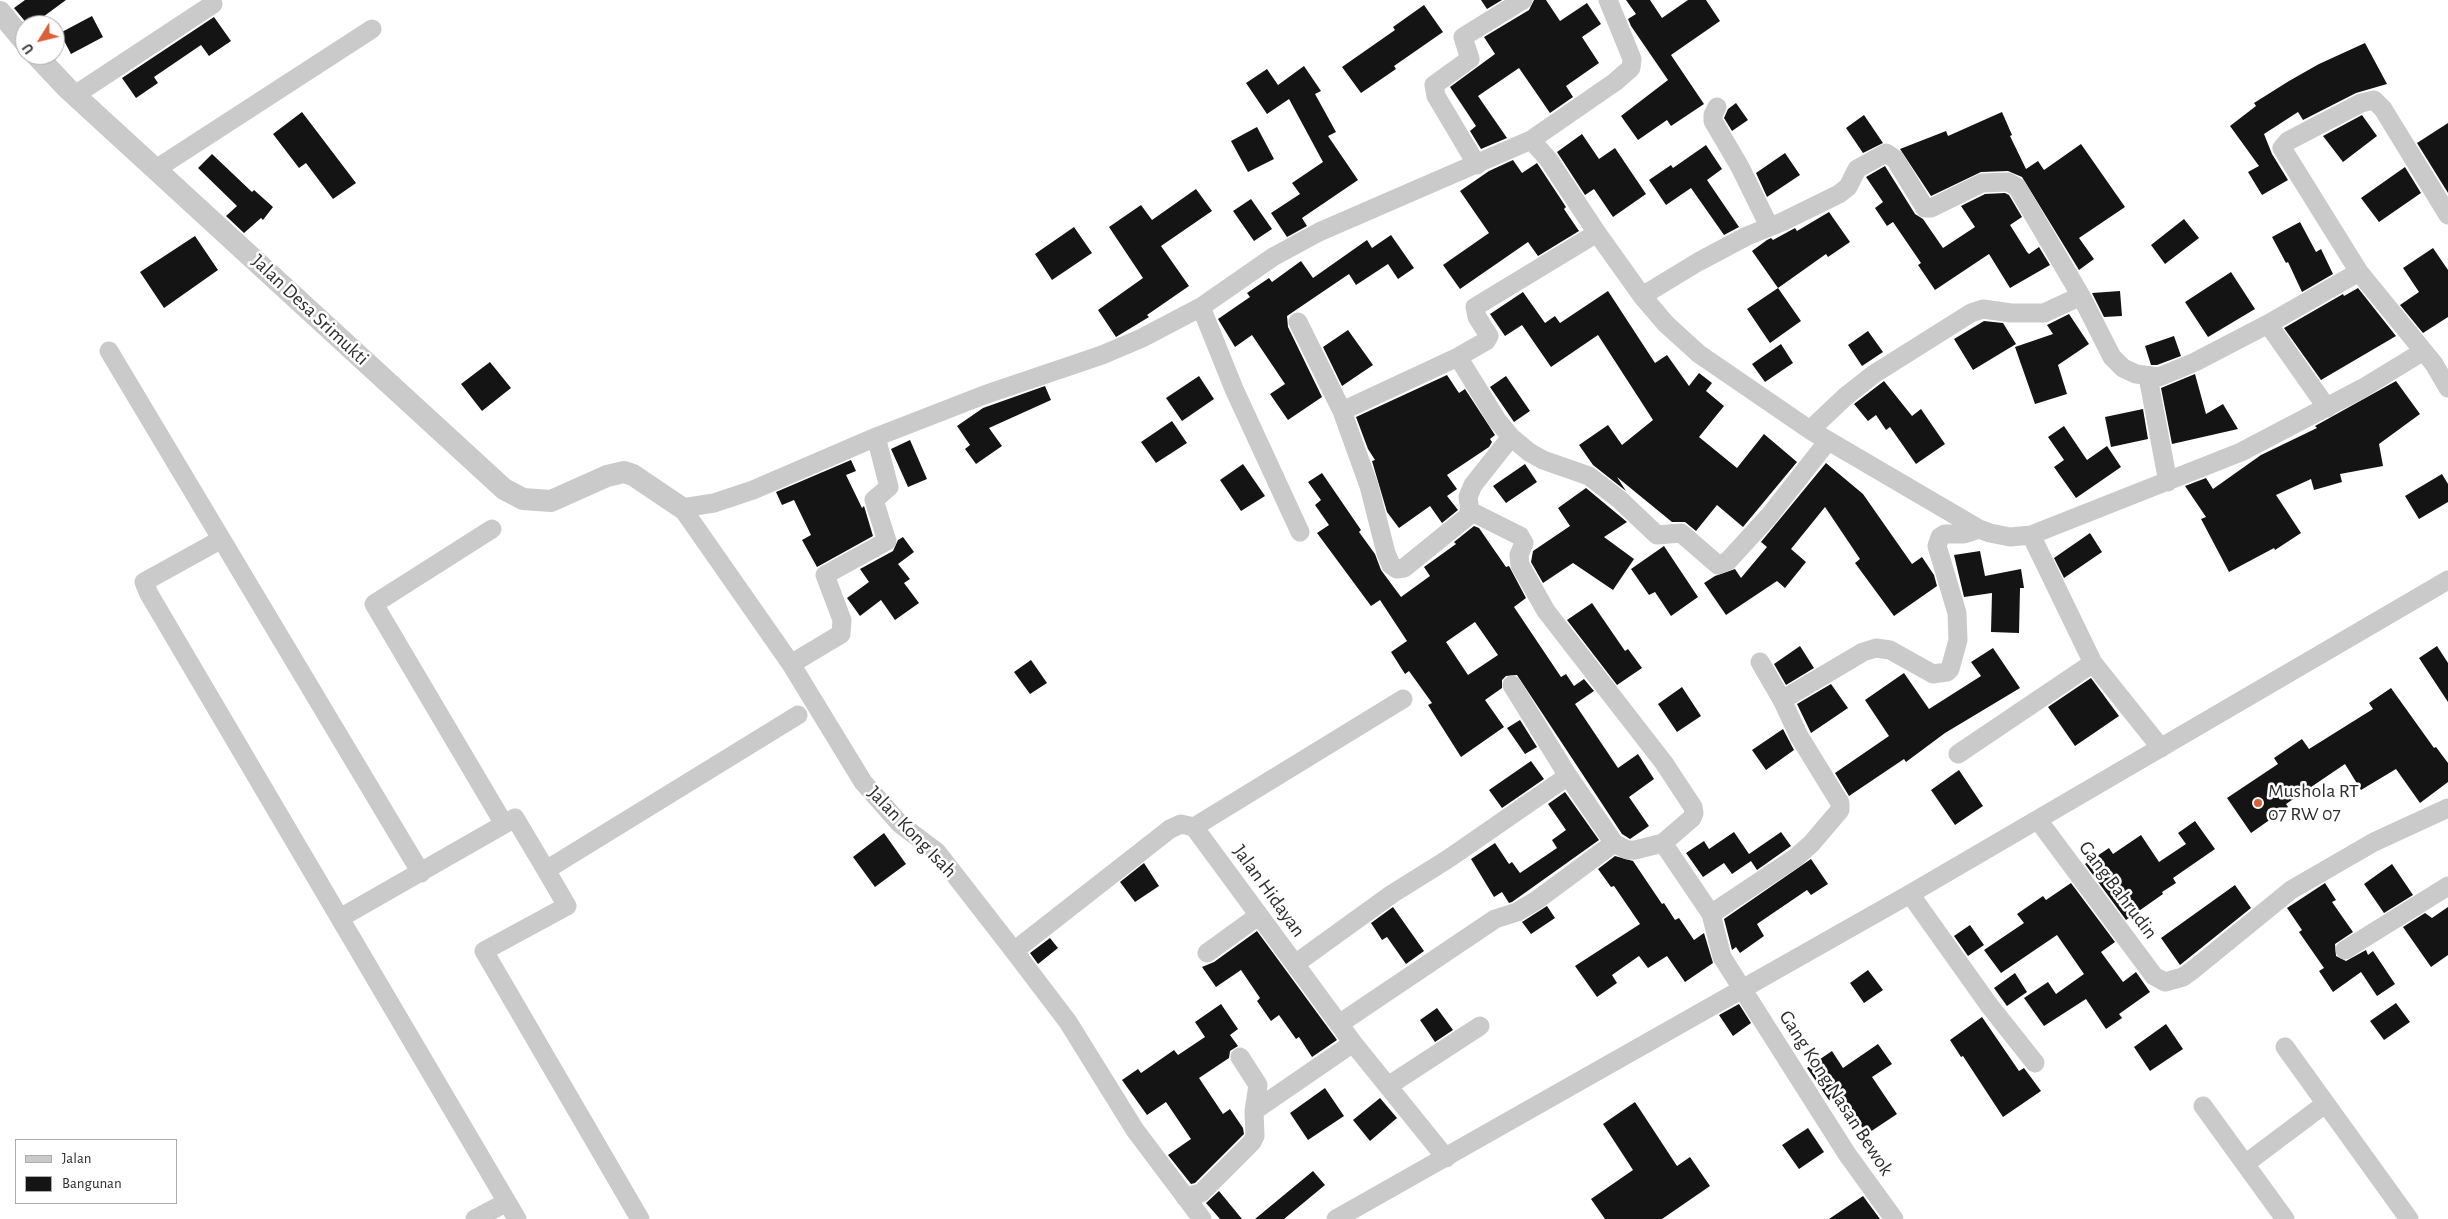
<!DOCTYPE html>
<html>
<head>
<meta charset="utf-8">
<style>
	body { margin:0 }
	#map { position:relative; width:2448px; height:1219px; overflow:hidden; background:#fff; font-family:"Alegreya Sans",sans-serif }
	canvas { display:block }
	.legend { position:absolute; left:15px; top:1139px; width:162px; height:65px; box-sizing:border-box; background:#fff; border:1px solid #ababab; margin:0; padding:6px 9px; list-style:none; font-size:15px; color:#2d2d2d }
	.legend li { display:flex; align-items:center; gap:10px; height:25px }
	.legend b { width:25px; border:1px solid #ababab }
	.north { position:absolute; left:15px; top:15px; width:50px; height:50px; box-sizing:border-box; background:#fff; border:1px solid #ababab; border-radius:50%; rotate:234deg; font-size:14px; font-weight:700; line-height:20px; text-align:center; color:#2d2d2d }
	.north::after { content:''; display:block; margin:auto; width:18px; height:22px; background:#dc6037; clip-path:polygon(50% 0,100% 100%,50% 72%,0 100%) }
</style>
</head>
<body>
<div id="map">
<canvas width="2448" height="1219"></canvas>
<ul class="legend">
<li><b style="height:6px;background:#cacaca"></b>Jalan</li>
<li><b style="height:14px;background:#141414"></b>Bangunan</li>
</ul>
<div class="north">U</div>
</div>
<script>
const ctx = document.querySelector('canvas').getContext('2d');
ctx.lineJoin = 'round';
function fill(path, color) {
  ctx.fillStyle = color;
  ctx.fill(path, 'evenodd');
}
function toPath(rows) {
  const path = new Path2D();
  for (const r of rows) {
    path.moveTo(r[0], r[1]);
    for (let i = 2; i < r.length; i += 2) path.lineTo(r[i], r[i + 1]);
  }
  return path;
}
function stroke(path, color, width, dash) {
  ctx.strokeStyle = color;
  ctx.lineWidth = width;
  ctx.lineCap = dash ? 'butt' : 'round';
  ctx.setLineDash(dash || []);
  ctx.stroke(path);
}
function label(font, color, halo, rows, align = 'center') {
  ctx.font = font + ' "Alegreya Sans",sans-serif';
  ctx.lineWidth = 5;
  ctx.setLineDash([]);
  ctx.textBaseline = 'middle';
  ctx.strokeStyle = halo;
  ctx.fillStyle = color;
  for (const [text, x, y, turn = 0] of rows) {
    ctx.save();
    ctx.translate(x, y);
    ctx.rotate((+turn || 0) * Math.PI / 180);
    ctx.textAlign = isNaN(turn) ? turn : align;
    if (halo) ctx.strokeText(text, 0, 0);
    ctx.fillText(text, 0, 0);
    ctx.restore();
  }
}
const building = toPath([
	[25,0,66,0,32,25,28,25,14,8],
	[1481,0,1502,0,1487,9],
	[1534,0,1546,0,1560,21,1587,3,1601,24,1582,37,1599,63,1566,86,1573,97,1550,113,1519,68,1478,96,1507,138,1481,149,1470,131,1476,126,1450,87,1495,54,1484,37,1529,10],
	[1626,0,1650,0,1662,18,1688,0,1706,0,1720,21,1671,55,1704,104,1671,126,1667,120,1638,140,1621,116,1668,80,1631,26,1628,19,1636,14],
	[1424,5,1443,32,1394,66,1396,69,1361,93,1342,67,1395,30,1393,27],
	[92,16,103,37,71,54,60,33],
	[214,17,231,41,209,56,201,45,154,77,158,83,136,98,122,78],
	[2365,43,2387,84,2356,93,2303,120,2298,112,2264,134,2272,154,2288,180,2262,195,2248,172,2259,166,2230,126,2256,106,2254,103,2289,81,2319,64],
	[1304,66,1321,91,1315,94,1336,132,1328,136,1358,180,1302,218,1307,226,1287,237,1271,213,1300,194,1292,183,1323,162,1289,99,1267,114,1246,83,1267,69,1278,85],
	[1736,103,1748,120,1732,131,1724,118,1728,109],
	[302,112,356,183,333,199,306,163,299,168,273,134],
	[2002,112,2012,135,2010,136,2026,169,2038,161,2044,170,2081,144,2125,207,2079,238,2094,259,2079,270,2022,177,2008,171,1981,172,1931,196,1900,149,1946,131,1948,136],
	[1864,115,1883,143,1863,153,1846,128],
	[2362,115,2377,136,2343,162,2323,136],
	[2448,123,2448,193,2417,143],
	[1257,127,1274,159,1248,172,1231,141],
	[1582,134,1599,159,1615,148,1646,194,1613,217,1594,189,1585,195,1557,152],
	[1706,145,1722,169,1707,180,1739,227,1724,235,1691,188,1666,205,1649,180,1671,165,1673,168],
	[1785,153,1800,175,1767,197,1756,173],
	[212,154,252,192,254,190,273,207,263,220,261,218,244,233,226,216,237,206,198,168],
	[1513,160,1522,173,1537,163,1566,207,1564,209,1579,231,1538,256,1528,242,1460,289,1443,265,1489,233,1460,191,1489,171],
	[1885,166,1915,214,1923,219,1943,248,1975,227,1961,206,1985,194,2005,193,2009,195,2022,217,2010,225,2027,252,2029,254,2039,247,2050,265,2010,288,1989,254,1935,290,1918,265,1921,263,1893,222,1887,226,1875,208,1883,202,1866,177],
	[2405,167,2421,193,2379,222,2361,198],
	[1196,189,1212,211,1161,246,1189,286,1147,315,1149,317,1116,337,1098,310,1143,278,1109,227,1141,205,1152,220],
	[1251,199,1272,229,1254,241,1233,211],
	[1829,212,1850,242,1828,257,1826,254,1778,288,1752,251,1767,240,1771,238,1773,240,1795,228,1797,231],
	[2184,219,2199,238,2165,264,2151,245],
	[2300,222,2316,252,2321,249,2333,274,2302,292,2288,262,2286,263,2272,237],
	[1074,227,1092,253,1052,280,1035,254],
	[1391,235,1414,268,1398,279,1388,264,1356,285,1349,274,1287,316,1288,327,1322,397,1288,420,1270,394,1285,384,1252,335,1235,347,1218,319,1250,297,1247,293,1269,278,1272,282,1301,261,1313,278,1367,240,1372,248],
	[195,236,218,270,164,308,140,272],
	[2433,248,2448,270,2448,317,2423,333,2400,305,2419,292,2403,268],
	[2231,272,2255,309,2208,337,2185,302],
	[1778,288,1801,321,1770,343,1747,309],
	[2358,288,2396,336,2321,380,2284,328,2343,294,2344,296],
	[1608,291,1655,363,1667,355,1689,386,1699,373,1712,383,1706,391,1724,406,1699,437,1737,468,1764,434,1797,462,1743,527,1717,505,1696,531,1685,522,1672,522,1617,477,1626,491,1593,465,1579,445,1608,425,1622,445,1653,420,1598,335,1551,367,1522,325,1505,336,1490,314,1523,292,1545,323,1555,316,1560,323],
	[2120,291,2122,316,2104,317,2092,293],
	[2069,314,2089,344,2058,365,2067,394,2035,404,2015,347,2053,334,2047,325],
	[1984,321,2003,323,2016,344,1973,370,1954,339],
	[1348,330,1373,365,1342,386,1323,347],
	[1868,331,1883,352,1862,366,1848,345],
	[2174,336,2181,356,2157,365,2151,365,2145,346],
	[1781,344,1793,363,1765,382,1752,364],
	[490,362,511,388,482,411,461,384],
	[2195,374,2206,414,2223,404,2238,429,2172,444,2161,388],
	[1447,375,1459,393,1465,389,1495,435,1490,439,1492,442,1489,447,1447,475,1457,489,1447,496,1458,510,1442,523,1430,506,1399,528,1387,512,1372,461,1375,460,1368,449,1356,417],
	[1199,376,1214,399,1182,421,1166,398],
	[1506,376,1530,411,1514,422,1490,387],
	[1884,381,1912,416,1921,409,1945,444,1916,464,1890,427,1886,430,1876,415,1868,421,1854,404],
	[2396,381,2420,414,2379,444,2383,466,2340,474,2342,482,2314,490,2311,479,2276,495,2301,533,2275,550,2274,548,2229,572,2201,519,2206,517,2185,486,2206,478,2213,489,2261,455,2317,428,2315,426],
	[1045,386,1051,400,989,428,1002,446,976,464,965,449,970,445,957,426,983,408],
	[2143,409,2148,439,2111,447,2105,417],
	[1172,421,1187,443,1156,463,1141,442],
	[2064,426,2087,460,2107,446,2121,467,2076,498,2054,467,2064,460,2048,437],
	[910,440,927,479,908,487,891,449],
	[851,460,856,471,846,475,862,508,864,506,873,536,817,567,802,540,811,535,794,500,782,505,776,492],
	[1826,463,1863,494,1912,564,1922,557,1934,575,1937,586,1894,616,1855,563,1860,559,1825,507,1791,549,1806,562,1785,588,1777,581,1726,615,1704,583,1715,576,1735,569,1741,578,1767,547,1761,542],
	[1243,464,1265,496,1241,511,1220,480],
	[1525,464,1537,482,1506,503,1493,486],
	[1322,473,1361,530,1359,532,1375,554,1381,570,1401,597,1430,576,1424,567,1456,544,1454,542,1474,526,1479,528,1506,567,1509,566,1526,598,1514,607,1561,677,1566,674,1574,686,1584,679,1594,691,1575,704,1618,768,1638,754,1654,779,1629,797,1649,826,1630,839,1622,834,1517,675,1506,676,1502,680,1502,688,1485,700,1504,727,1461,757,1428,705,1432,703,1409,671,1405,674,1391,652,1407,641,1380,600,1371,606,1317,533,1329,525,1315,505,1321,500,1308,482],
	[1475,622,1498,655,1468,675,1446,642],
	[2442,474,2448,484,2448,502,2419,519,2405,496],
	[1586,488,1627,522,1604,537,1634,559,1613,590,1573,563,1543,583,1531,562,1533,551,1570,526,1558,508],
	[2090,533,2102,552,2064,578,2054,558],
	[903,537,914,552,898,564,910,579,904,583,919,603,895,620,881,600,860,616,847,598,869,582,860,569,893,551,898,540],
	[1664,546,1698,597,1671,616,1655,592,1649,595,1631,569],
	[1980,551,1985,576,2021,569,2024,588,2020,588,2019,633,1991,632,1992,593,1964,597,1954,555],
	[1592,603,1625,651,1628,649,1642,668,1617,685,1567,620],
	[1800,646,1814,668,1786,685,1774,664],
	[2437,646,2448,663,2448,702,2419,658],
	[1993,648,2020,688,1945,733,1906,762,1904,759,1849,796,1835,773,1889,736,1865,700,1904,673,1929,709,1981,676,1971,662],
	[1031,660,1047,683,1030,694,1014,672],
	[2091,678,2119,716,2075,746,2048,707],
	[1831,684,1848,708,1811,733,1797,704],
	[1682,687,1701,716,1677,732,1658,704],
	[2391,688,2434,748,2436,747,2448,763,2448,782,2420,803,2396,769,2361,790,2345,764,2286,804,2288,807,2251,833,2227,798,2278,764,2274,758,2302,739,2309,749,2373,709,2369,703],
	[1520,720,1537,747,1525,754,1507,728],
	[1783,729,1794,750,1766,770,1752,750],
	[1531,761,1544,779,1502,808,1489,790],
	[1959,770,1983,806,1955,825,1931,790],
	[1565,792,1599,840,1512,902,1509,903,1502,892,1494,897,1471,859,1495,843,1509,864,1512,862,1520,873,1557,848,1552,840,1566,830,1548,804],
	[2195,821,2215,849,2173,878,2176,883,2162,892,2163,894,2126,920,2085,864,2109,848,2113,854,2141,835,2159,862,2186,844,2178,833],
	[1734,832,1749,854,1781,832,1791,846,1757,870,1751,861,1732,874,1724,863,1703,877,1686,853,1704,841,1709,849],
	[884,833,906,864,875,887,853,857],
	[1615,856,1633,861,1662,904,1664,903,1675,920,1679,918,1694,940,1704,933,1713,963,1685,982,1667,956,1648,968,1639,956,1612,975,1617,983,1597,997,1575,966,1640,924,1614,886,1611,887,1598,869],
	[1811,859,1828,884,1811,895,1807,890,1757,924,1764,936,1740,953,1736,947,1732,950,1724,919],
	[1144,863,1159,886,1135,902,1120,882],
	[2392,864,2413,895,2384,913,2364,884],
	[2071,883,2115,942,2101,952,2123,982,2136,972,2150,992,2119,1014,2122,1018,2106,1029,2086,999,2044,1026,2024,998,2048,982,2056,994,2084,974,2057,935,2001,973,1984,950,2024,923,2017,914,2043,896,2046,900],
	[2325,883,2336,900,2332,902,2353,932,2335,944,2336,956,2346,961,2366,950,2368,955,2373,951,2395,984,2377,996,2361,972,2333,992,2319,971,2324,968,2299,932,2302,930,2287,908],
	[2235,885,2251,908,2180,965,2161,938],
	[1547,906,1555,918,1531,934,1522,922],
	[1393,907,1424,951,1406,964,1387,937,1382,940,1371,923],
	[2448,907,2448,955,2431,967,2403,927,2425,913,2432,918],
	[1970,925,1984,945,1968,956,1954,936],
	[1257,931,1337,1040,1312,1057,1299,1037,1296,1039,1279,1015,1271,1021,1257,1001,1260,998,1241,970,1216,987,1202,967,1214,962],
	[1050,938,1058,948,1038,964,1030,953],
	[1868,970,1883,990,1864,1003,1850,983],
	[2015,973,2027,992,2007,1006,1994,988],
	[2396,1003,2410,1022,2384,1040,2370,1021],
	[1221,1004,1238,1029,1230,1035,1238,1046,1230,1051,1229,1058,1199,1078,1223,1114,1230,1109,1243,1128,1244,1134,1195,1183,1191,1184,1168,1155,1191,1139,1166,1102,1147,1115,1122,1080,1138,1069,1141,1073,1174,1050,1178,1055,1205,1037,1195,1022],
	[1739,1004,1751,1023,1733,1036,1719,1015],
	[1437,1008,1453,1030,1435,1042,1420,1020],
	[1982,1017,2019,1071,2024,1068,2041,1091,2003,1117,1963,1056,1961,1057,1950,1040],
	[2166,1024,2183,1049,2150,1071,2134,1047],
	[1878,1044,1892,1064,1872,1077,1897,1114,1867,1134,1839,1094,1829,1100,1807,1068,1832,1051,1843,1068],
	[1325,1088,1344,1116,1308,1140,1290,1113],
	[1380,1098,1397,1118,1370,1141,1353,1120],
	[1635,1102,1677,1166,1690,1157,1710,1186,1662,1219,1605,1219,1591,1199,1633,1170,1603,1124],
	[1808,1128,1824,1152,1799,1169,1782,1145],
	[1313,1171,1325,1185,1284,1219,1255,1219],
	[1219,1191,1242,1219,1220,1219,1206,1203],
	[1863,1196,1880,1219,1829,1219]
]);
const minor = toPath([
	[75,95,213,4],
	[1717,107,1713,115,1713,121,1740,167,1769,226],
	[1531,140,1615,82,1631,68,1632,59,1608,0],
	[1477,165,1436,96,1434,85,1470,59,1463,37,1523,0],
	[156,169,372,29],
	[2448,215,2383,109,2374,100,2361,103,2288,141,2282,148,2359,272,2434,364,2448,388],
	[1642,296,1698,262,1747,236,1782,222,1839,194,1848,187,1857,169,1886,153,1895,159,1925,208,1931,208,1982,183,2008,182,2017,187,2081,296,2112,357,2123,368,2136,374,2159,377,2195,362,2268,324,2359,272],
	[1201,307,1234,389,1300,532],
	[1298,322,1342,411,1458,357,1486,341,1489,336,1477,317,1475,307,1597,233],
	[2268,324,2327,408],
	[109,351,421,873],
	[1458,357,1497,420,1511,437,1529,452,1543,460,1589,476,1620,500,1657,535,1681,533,1718,565,1728,561,1769,516,1828,441],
	[2148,377,2168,482],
	[1342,411,1369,486,1386,553,1391,565,1397,569,1404,568,1467,517,1470,511,1468,497,1473,485,1511,437],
	[1810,430,1846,396,1874,374,1971,313,1983,309,2011,313,2044,313,2081,296],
	[1470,511,1520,536,1524,543,1519,555,1520,565,1546,611,1664,763,1693,807,1694,813,1692,818,1663,843,1711,914,1722,957,1847,1154,1894,1219],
	[492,529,374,604,504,824],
	[2031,535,2093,663,2161,748],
	[220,540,144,582,149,594,517,1219],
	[791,664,841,634,842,620,825,575,887,541,874,500,889,487,876,437],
	[1512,685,1568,776,1614,843,1627,850,1635,850,1663,843],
	[1782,700,1863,652,1876,648,1890,650,1933,674,1947,672,1950,669,1958,640,1957,613,1937,546,1940,537,1945,534,1964,534,1979,529],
	[1958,754,2093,663],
	[2038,820,2154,976,2165,982,2183,977,2194,969,2291,890,2374,842,2448,808],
	[1194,827,1403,699],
	[546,870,567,906,484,951,640,1219],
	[1910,894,1989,1005,2035,1063],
	[1711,914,1795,858,1811,844,1840,810,1840,803,1799,736,1782,700,1760,662],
	[340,918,515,818,546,870,798,715],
	[2345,950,2448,886],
	[1014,951,1170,829,1181,824,1194,827,1353,1043,1446,1158],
	[1207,953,1258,916],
	[1295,964,1392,894,1448,859,1568,776],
	[1339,1024,1495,919,1517,912,1537,900,1614,843],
	[2285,1047,2409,1219],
	[1240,1057,1258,1085,1254,1111,1353,1043],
	[1388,1086,1480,1026],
	[2203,1106,2285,1219],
	[2245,1164,2325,1104],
	[1185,1197,1201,1193,1252,1142,1255,1136,1254,1111],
	[475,1219,507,1202],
	[1202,1219,1135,1130,1068,1022,1014,951,937,852,900,824,863,782,791,664,682,508,714,503,753,490,876,437,984,395,1102,355,1142,338,1201,307,1273,257,1319,232,1531,140,1548,159,1597,233,1642,296,1666,324,1699,354,1810,430,1979,529,1990,533,2010,537,2031,535,2241,452,2363,388,2422,352],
	[1336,1219,1910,894,2448,580]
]);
const tertiary = toPath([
	[0,12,25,42],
	[36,55,67,88,504,489,523,499,551,501,607,476,624,472,633,475,682,508]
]);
const markers = [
	[2258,803,5,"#dc6037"]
];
const streetNames = [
	["Jalan Desa Srimukti",310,310,43],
	["Jalan Kong Isah",912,832,46],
	["Gang Bahrudin",2118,890,53],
	["Jalan Hidayan",1269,891,54],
	["Gang Kong Nasan Bewok",1836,1093,57]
];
const poiNames = [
	["Mushola RT",2268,791],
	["07 RW 07",2268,814]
];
fill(building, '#141414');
stroke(minor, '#cacaca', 19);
stroke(tertiary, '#cacaca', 22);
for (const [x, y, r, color] of markers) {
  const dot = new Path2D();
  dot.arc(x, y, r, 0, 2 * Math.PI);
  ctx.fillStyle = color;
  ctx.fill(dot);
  stroke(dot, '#fff', 2);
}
label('20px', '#2d2d2d', '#fff', streetNames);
label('20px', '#2d2d2d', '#fff', poiNames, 'left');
</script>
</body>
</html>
